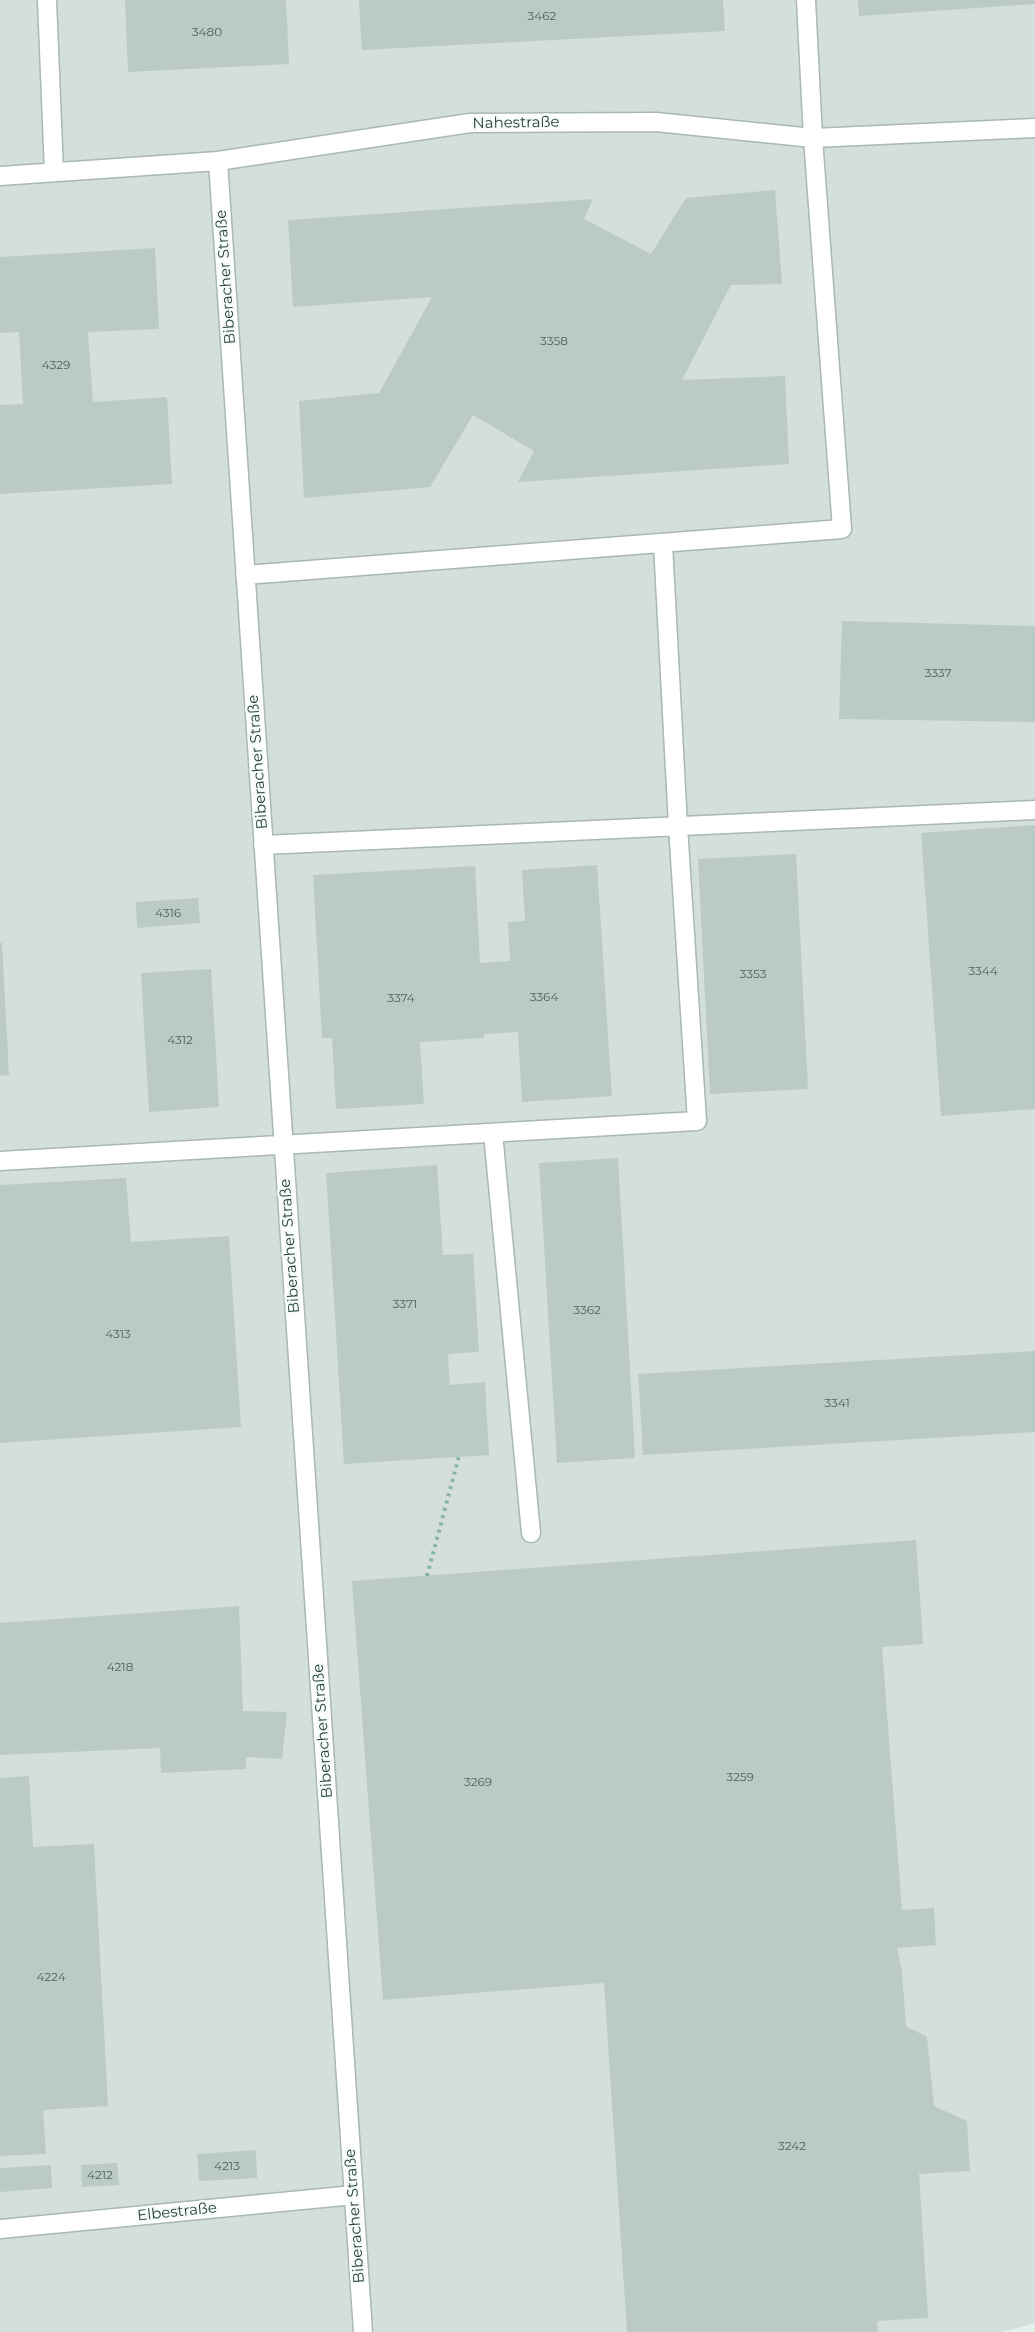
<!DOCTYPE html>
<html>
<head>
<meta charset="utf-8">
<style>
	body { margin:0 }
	canvas { display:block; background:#e6efeb }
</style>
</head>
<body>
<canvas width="1035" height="2332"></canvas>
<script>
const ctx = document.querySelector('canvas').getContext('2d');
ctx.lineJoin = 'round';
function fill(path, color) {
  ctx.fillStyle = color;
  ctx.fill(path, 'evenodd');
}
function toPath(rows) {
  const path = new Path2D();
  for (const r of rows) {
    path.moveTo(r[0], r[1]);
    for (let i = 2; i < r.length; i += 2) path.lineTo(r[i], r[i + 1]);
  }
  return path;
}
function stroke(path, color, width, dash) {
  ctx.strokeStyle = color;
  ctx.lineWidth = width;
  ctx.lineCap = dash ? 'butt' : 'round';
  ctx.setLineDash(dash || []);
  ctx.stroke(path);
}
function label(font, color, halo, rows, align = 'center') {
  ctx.font = font + ' Montserrat,sans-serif';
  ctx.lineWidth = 5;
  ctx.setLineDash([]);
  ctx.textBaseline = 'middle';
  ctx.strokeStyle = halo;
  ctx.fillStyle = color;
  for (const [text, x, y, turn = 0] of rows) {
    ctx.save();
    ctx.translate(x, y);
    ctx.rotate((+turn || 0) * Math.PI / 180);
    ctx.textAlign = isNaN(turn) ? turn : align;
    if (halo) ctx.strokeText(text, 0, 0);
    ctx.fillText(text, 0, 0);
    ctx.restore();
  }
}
const built = toPath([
	[0,0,1035,0,1035,2323,1002,2332,0,2332]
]);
const building = toPath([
	[125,0,286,0,289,64,128,72],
	[359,0,723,0,725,31,362,50],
	[858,0,1035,0,1035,4,859,16],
	[775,190,782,284,731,285,682,380,785,376,789,464,518,482,534,451,473,415,430,487,304,498,299,401,379,393,432,297,293,307,288,220,593,199,584,219,651,254,686,198],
	[155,248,159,329,88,332,93,402,167,397,172,484,0,494,0,405,23,404,19,332,0,333,0,257],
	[842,621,1035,626,1035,722,839,719],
	[1035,825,1035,1109,941,1116,921,833],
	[796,854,808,1089,710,1094,698,859],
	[597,865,612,1096,522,1102,518,1032,484,1034,484,1038,420,1042,424,1104,336,1109,332,1038,322,1038,313,875,475,866,480,963,510,961,508,922,525,921,522,870],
	[198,898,200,923,137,928,136,902],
	[0,943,2,943,9,1075,0,1076],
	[211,969,219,1107,149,1112,141,973],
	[618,1158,635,1458,557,1463,539,1163],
	[437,1165,443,1255,473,1254,479,1352,448,1354,450,1385,485,1382,489,1455,344,1464,326,1173],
	[126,1178,131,1242,229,1236,241,1427,0,1443,0,1185],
	[1035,1351,1035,1432,643,1455,638,1374],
	[916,1540,923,1644,882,1647,902,1910,934,1908,936,1945,897,1948,902,1972,906,2026,927,2037,934,2106,967,2121,970,2171,919,2174,928,2318,877,2321,878,2332,627,2332,604,1983,383,2000,352,1581],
	[239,1606,243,1711,287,1712,282,1759,246,1757,246,1769,161,1773,160,1748,0,1755,0,1623],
	[29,1776,33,1847,94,1844,108,2106,43,2110,46,2154,0,2156,0,1778],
	[256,2150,257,2178,199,2181,197,2154],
	[117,2163,119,2185,82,2187,81,2165],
	[51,2165,52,2188,0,2192,0,2168]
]);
const lane = toPath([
	[47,0,54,172],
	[218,161,363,2332],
	[0,176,218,161,470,123,656,122,813,138,1035,128],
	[245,575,842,529,813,138,806,0],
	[263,845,1035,810],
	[493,1133,531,1533],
	[0,1161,697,1121,678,826,663,544],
	[0,2229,354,2195]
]);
const pathBridge = toPath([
	[427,1576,459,1456]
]);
const numberNames = [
	["3462",542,16],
	["3480",207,32],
	["3358",554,341],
	["4329",56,365],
	["3337",938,673],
	["4316",168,913],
	["3344",983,971],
	["3353",753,974],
	["3364",544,997],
	["3374",401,998],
	["4312",180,1040],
	["3371",405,1304],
	["3362",587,1310],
	["4313",118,1334],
	["3341",837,1403],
	["4218",120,1667],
	["3259",740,1777],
	["3269",478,1782],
	["4224",51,1977],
	["3242",792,2146],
	["4213",227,2166],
	["4212",100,2175]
];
const streetNames = [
	["Nahestraße",516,123,-1],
	["Biberacher Straße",226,277,-94],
	["Biberacher Straße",258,762,-94],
	["Biberacher Straße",290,1246,-94],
	["Biberacher Straße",323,1731,-94],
	["Elbestraße",177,2212,-6],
	["Biberacher Straße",355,2216,-94]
];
fill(built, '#d4dfda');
fill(building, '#bbcac4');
stroke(lane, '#a8b8b2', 21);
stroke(lane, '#fff', 18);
stroke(pathBridge, '#86b3a5', 4, [3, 4.5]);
label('12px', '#4a645c', null, numberNames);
label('15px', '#24423a', '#f7fbf9', streetNames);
</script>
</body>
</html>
